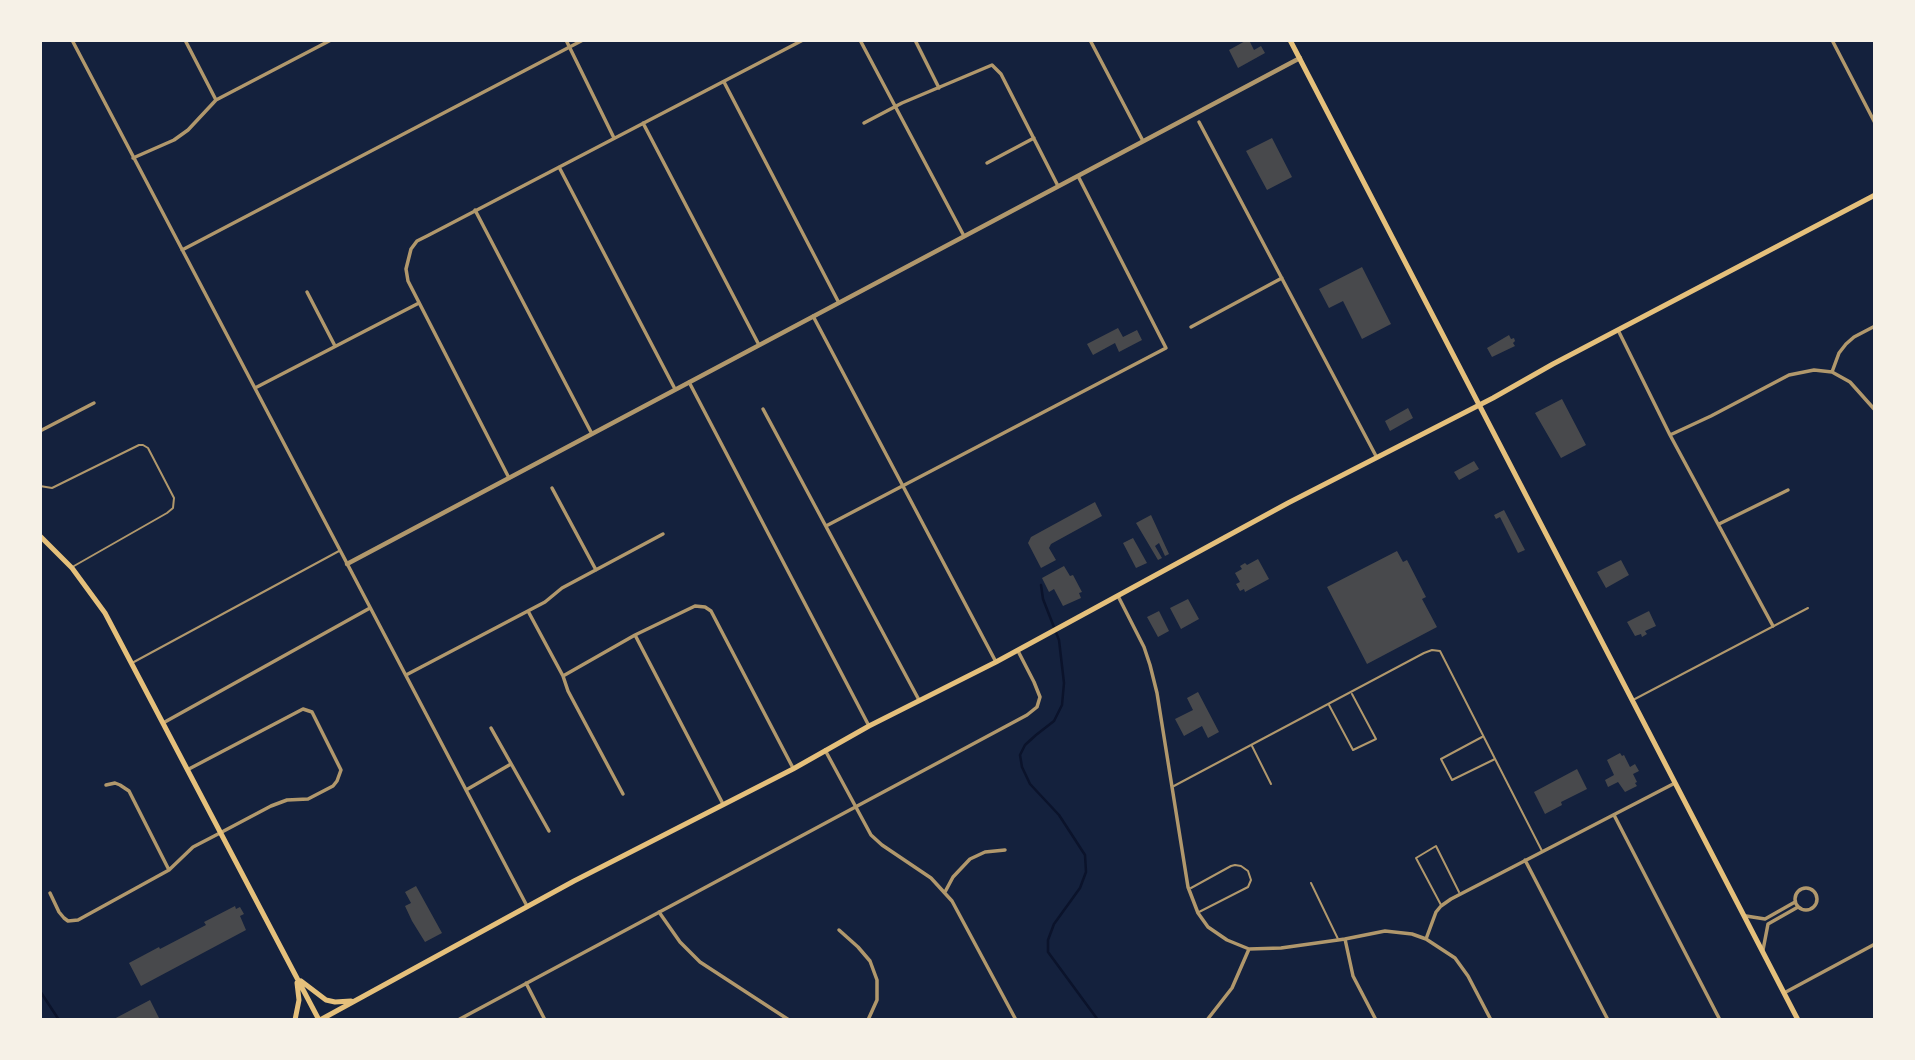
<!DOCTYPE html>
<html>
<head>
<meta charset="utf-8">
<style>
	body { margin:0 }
	#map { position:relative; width:1915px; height:1060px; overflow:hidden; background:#14213d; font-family:Ubuntu,sans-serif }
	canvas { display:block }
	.frame { position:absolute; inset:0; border:42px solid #f6f1e7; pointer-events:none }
</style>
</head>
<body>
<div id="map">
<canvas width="1915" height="1060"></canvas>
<div class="frame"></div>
</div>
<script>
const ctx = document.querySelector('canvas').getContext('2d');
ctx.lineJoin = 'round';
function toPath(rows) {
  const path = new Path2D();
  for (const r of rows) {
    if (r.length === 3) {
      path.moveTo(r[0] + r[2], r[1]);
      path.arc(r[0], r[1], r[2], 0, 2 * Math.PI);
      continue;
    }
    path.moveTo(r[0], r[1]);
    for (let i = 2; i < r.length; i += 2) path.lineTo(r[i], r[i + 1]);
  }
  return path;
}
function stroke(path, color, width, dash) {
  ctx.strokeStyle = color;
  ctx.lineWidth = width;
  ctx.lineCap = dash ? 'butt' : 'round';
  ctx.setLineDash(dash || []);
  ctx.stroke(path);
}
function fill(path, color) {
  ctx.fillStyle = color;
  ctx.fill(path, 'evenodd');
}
const stream = toPath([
	[1041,585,1043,599,1059,640,1064,683,1062,705,1054,721,1036,735,1025,745,1020,755,1022,767,1030,784,1059,815,1085,855,1086,872,1080,888,1054,924,1048,940,1048,952,1098,1020],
	[40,991,59,1020]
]);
const building = toPath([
	[1247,40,1249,40,1254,50,1261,46,1265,53,1238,68,1229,50],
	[1272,138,1292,177,1267,190,1246,151],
	[1362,267,1391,324,1362,339,1343,301,1329,308,1319,289],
	[1118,328,1123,337,1137,330,1142,340,1119,352,1115,343,1093,355,1087,344],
	[1509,335,1511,339,1514,338,1515,341,1513,343,1515,346,1492,357,1487,348],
	[1562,399,1586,445,1561,458,1535,413],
	[1408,408,1413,418,1390,431,1385,421],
	[1474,461,1479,469,1459,480,1454,472],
	[1095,502,1102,516,1051,544,1049,548,1056,560,1041,568,1028,543,1031,537],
	[1504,510,1525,550,1518,553,1500,517,1496,519,1494,515],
	[1151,515,1169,554,1165,556,1159,543,1155,546,1162,558,1158,560,1136,523],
	[1133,538,1147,563,1136,568,1123,543],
	[1397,551,1403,562,1407,560,1426,597,1422,599,1437,627,1367,664,1327,587],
	[1258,559,1269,579,1245,592,1244,589,1240,591,1236,584,1240,582,1235,573,1242,569,1240,566,1245,563,1247,565],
	[1621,560,1629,575,1606,588,1597,572],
	[1064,566,1070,576,1073,575,1082,592,1079,593,1081,598,1063,606,1054,589,1049,592,1042,578],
	[1188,599,1199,619,1181,629,1170,608],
	[1159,611,1169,631,1158,637,1147,617],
	[1649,611,1656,626,1645,631,1647,634,1642,637,1641,634,1635,636,1627,622],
	[1198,692,1219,732,1208,738,1202,726,1184,736,1175,719,1193,710,1187,698],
	[1620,753,1622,756,1624,755,1630,767,1635,764,1639,771,1633,774,1637,782,1635,783,1637,786,1625,792,1618,782,1608,787,1605,780,1614,775,1607,760],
	[1577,769,1587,789,1561,802,1562,805,1545,814,1534,792],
	[416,886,442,933,425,942,412,921,405,906,411,903,405,892],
	[235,906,236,909,240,907,244,914,240,916,246,930,141,986,129,963,159,947,160,949,206,925,204,922],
	[150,1000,160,1020,112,1020]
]);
const service = toPath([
	[40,486,52,488,139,445,143,445,148,448,174,498,173,508,167,513,74,566],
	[132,663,339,551],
	[1633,700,1808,608],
	[1329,705,1353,750,1376,739,1352,694],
	[1482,737,1441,759,1452,780,1495,759],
	[1252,746,1271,784],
	[1172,787,1424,653,1432,650,1440,651,1542,851],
	[1311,883,1338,939],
	[1191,888,1231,866,1235,865,1241,866,1248,871,1251,880,1248,887,1199,912],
	[1441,905,1416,858,1436,846,1459,892]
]);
const minor = toPath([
	[72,40,527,906],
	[185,40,216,100],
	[566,40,614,138],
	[860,40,964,236],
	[915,40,939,88],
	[1090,40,1143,141],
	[1832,40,1875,123],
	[724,82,839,303],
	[1199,122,1376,456],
	[643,123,759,345],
	[864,123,902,103,992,65,1001,74,1058,186],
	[133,158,174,140,188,130,216,100,331,40],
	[987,163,1034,138],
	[559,167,675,389],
	[475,210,592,434],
	[182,250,583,40],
	[307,292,335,346],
	[813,316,996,662],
	[1191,327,1282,278],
	[1618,330,1670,435,1773,626],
	[1832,372,1839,353,1846,344,1854,337,1875,326],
	[689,382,869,726],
	[255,388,419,303],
	[763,409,919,700],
	[40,431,94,403],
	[1670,435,1711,416,1789,375,1814,370,1832,372,1850,382,1875,410],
	[509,478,408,281,406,269,411,249,417,241,427,236,803,40],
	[552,488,596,570],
	[1719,524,1788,490],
	[826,526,1166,348,1078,176],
	[1118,596,1144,647,1150,665,1157,693,1188,887,1198,913,1208,927,1227,940,1249,949,1281,948,1345,939,1385,931,1412,934,1426,939,1455,958,1468,976,1491,1020],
	[528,611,563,676,568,691,623,794],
	[635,635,723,804],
	[406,675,545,602,562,588,663,534],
	[563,676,635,635,695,606,705,607,711,611,793,768],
	[163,723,370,608],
	[491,728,549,831],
	[825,750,871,835,882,845,931,878,952,901,1016,1020],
	[106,785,115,783,120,785,129,791,169,870],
	[466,790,511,764],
	[1614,815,1720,1020],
	[1525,860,1608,1020],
	[1806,899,11],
	[945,892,953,877,970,859,985,852,1005,850],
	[50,893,59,912,64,918,68,921,78,920,169,870,193,847,220,833,271,806,287,800,308,799,333,786,337,781,341,770,312,712,303,709,187,770],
	[659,912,680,942,700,962,789,1020],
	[1746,916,1765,919,1795,902],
	[839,930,858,947,870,961,877,980,877,1000,868,1020],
	[1345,939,1353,976,1376,1020],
	[1426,939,1436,912,1441,906,1451,899,1675,783],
	[1763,950,1768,924,1798,907],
	[526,983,545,1020],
	[1784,993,1875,944],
	[458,1020,1027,715,1037,707,1040,697,1034,682,1018,651],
	[1207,1020,1232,988,1249,949]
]);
const tertiary = toPath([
	[347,564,1300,58]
]);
const secondary = toPath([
	[1290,40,1798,1020],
	[40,536,72,568,105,613,319,1020],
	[301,981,326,1000,335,1002,351,1001],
	[295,1020,299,1000,297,983],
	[320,1020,574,881,793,769,869,726,996,662,1288,503,1493,398,1553,364,1875,195]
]);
stroke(stream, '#0b132b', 2.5);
fill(building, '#48494c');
stroke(service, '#b1986c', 2);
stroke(minor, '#b1986c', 3.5);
stroke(tertiary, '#b1986c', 4.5);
stroke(secondary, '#e5c07b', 5);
</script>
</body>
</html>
